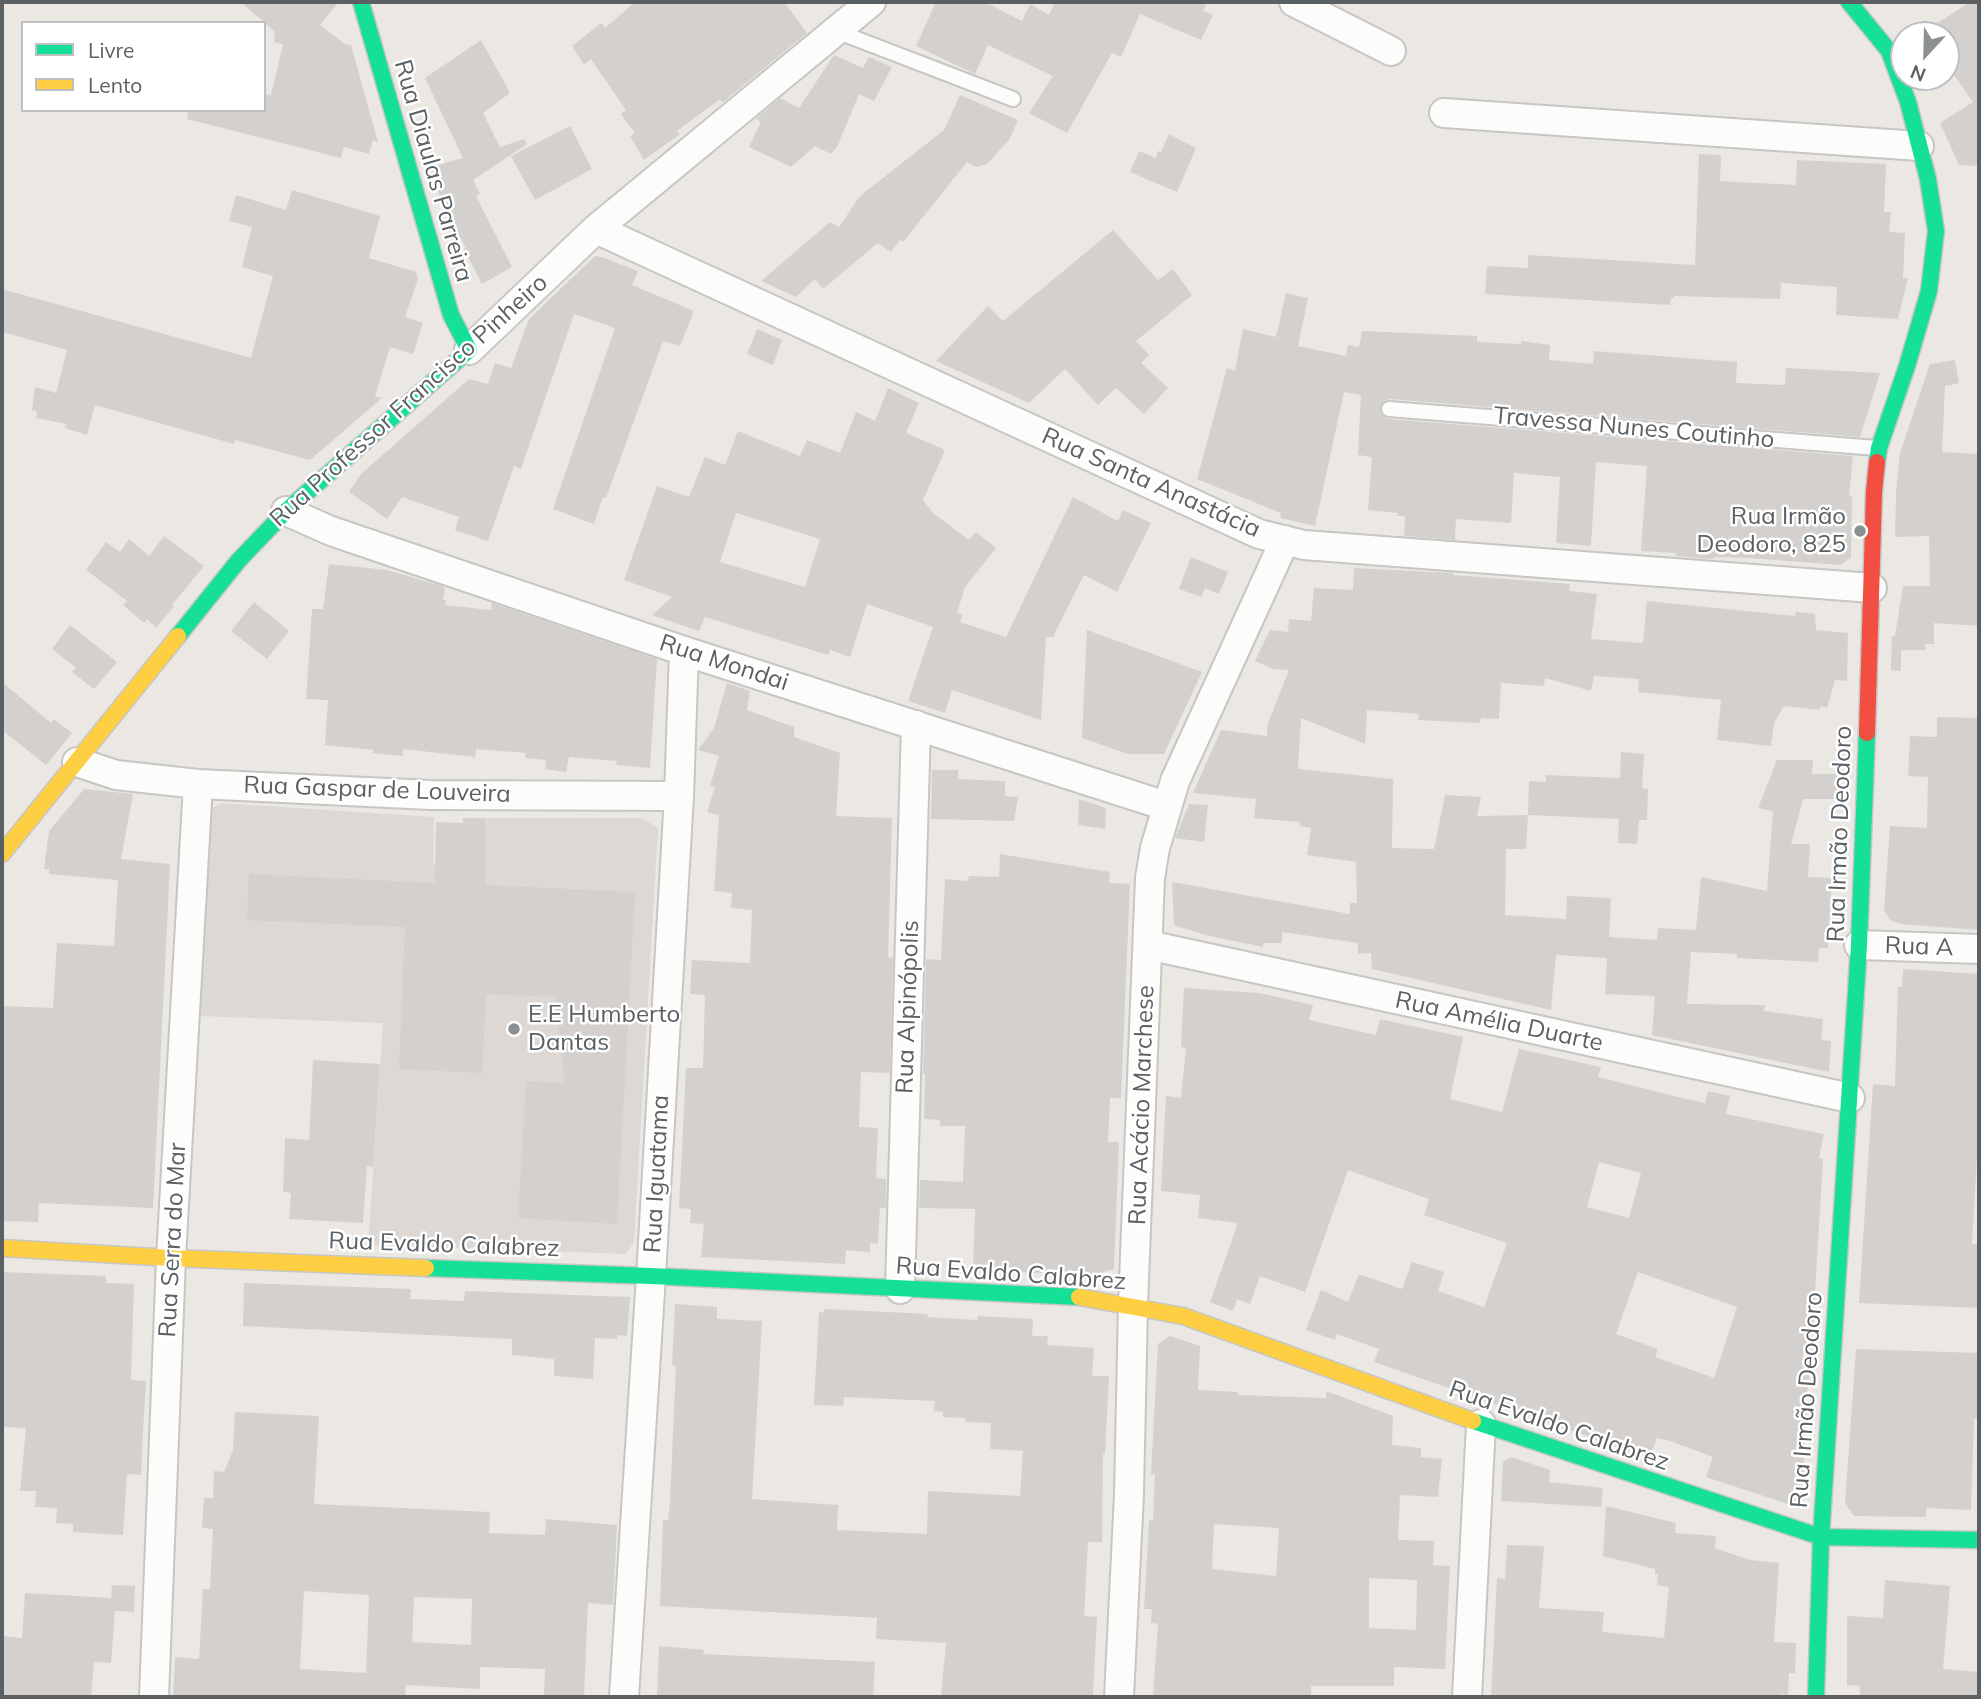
<!DOCTYPE html>
<html>
<head>
<meta charset="utf-8">
<style>
	body { margin:0 }
	#map { position:relative; width:1981px; height:1699px; overflow:hidden; background:#ebe8e4; font-family:Mulish,sans-serif }
	canvas { display:block }
	.frame { position:absolute; inset:0; border:4px solid #5a6063; pointer-events:none }
	.legend { position:absolute; left:21px; top:21px; width:245px; height:91px; box-sizing:border-box; background:#fff; border:2px solid #bdbfc1; margin:0; padding:9px 12px; list-style:none; font-size:21px; color:#5a6063 }
	.legend li { display:flex; align-items:center; gap:14px; height:35px }
	.legend b { width:35px; border:2px solid #bdbfc1 }
	.north { position:absolute; left:1890px; top:21px; width:70px; height:70px; box-sizing:border-box; background:#fff; border:2px solid #bdbfc1; border-radius:50%; rotate:202deg; font-size:19px; font-weight:700; line-height:28px; text-align:center; color:#5a6063 }
	.north::after { content:''; display:block; margin:auto; width:24px; height:32px; background:#8d9090; clip-path:polygon(50% 0,100% 100%,50% 72%,0 100%) }
</style>
</head>
<body>
<div id="map">
<canvas width="1981" height="1699"></canvas>
<div class="frame"></div>
<ul class="legend">
<li><b style="height:9px;background:#16e098"></b>Livre</li>
<li><b style="height:9px;background:#ffcf43"></b>Lento</li>
</ul>
<div class="north">N</div>
</div>
<script>
const ctx = document.querySelector('canvas').getContext('2d');
ctx.lineJoin = 'round';
function fill(path, color) {
  ctx.fillStyle = color;
  ctx.fill(path, 'evenodd');
}
function toPath(rows) {
  const path = new Path2D();
  for (const r of rows) {
    path.moveTo(r[0], r[1]);
    for (let i = 2; i < r.length; i += 2) path.lineTo(r[i], r[i + 1]);
  }
  return path;
}
function stroke(path, color, width, dash) {
  ctx.strokeStyle = color;
  ctx.lineWidth = width;
  ctx.lineCap = dash ? 'butt' : 'round';
  ctx.setLineDash(dash || []);
  ctx.stroke(path);
}
function label(font, color, halo, rows, align = 'center') {
  ctx.font = font + ' Mulish,sans-serif';
  ctx.lineWidth = 5;
  ctx.setLineDash([]);
  ctx.textBaseline = 'middle';
  ctx.strokeStyle = halo;
  ctx.fillStyle = color;
  for (const [text, x, y, turn = 0] of rows) {
    ctx.save();
    ctx.translate(x, y);
    ctx.rotate((+turn || 0) * Math.PI / 180);
    ctx.textAlign = isNaN(turn) ? turn : align;
    if (halo) ctx.strokeText(text, 0, 0);
    ctx.fillText(text, 0, 0);
    ctx.restore();
  }
}
const education = toPath([
	[221,803,434,817,433,865,484,866,485,818,642,818,658,828,634,1242,626,1254,368,1245,383,1023,200,1016,212,808]
]);
const building = toPath([
	[241,2,339,2,320,25,345,44,351,45,378,142,373,140,369,154,344,147,341,158,187,119,188,110,264,110,264,94,271,95,283,44,274,42,275,32],
	[635,2,784,2,807,33,723,102,719,100,677,131,680,134,644,160,630,136,635,133,621,114,626,110,591,59,584,65,572,46,601,23,605,28],
	[936,2,985,2,1022,21,1030,4,1049,15,1055,2,1207,2,1203,11,1213,15,1201,40,1140,14,1121,57,1112,53,1067,133,1029,113,1053,76,988,45,975,74,916,46],
	[1970,2,1979,2,1979,166,1959,165,1940,123,1973,102,1946,63,1946,35,1919,35],
	[481,40,510,93,483,113,500,147,524,139,527,144,473,180,480,194,476,196,512,267,482,284,464,249,466,248,443,207,431,167,463,158,425,78],
	[834,55,863,68,869,57,892,67,874,101,859,94,838,145,831,154,815,146,791,167,749,147,761,122,756,119,780,98,799,108],
	[960,95,1018,120,1009,140,987,164,976,167,967,162,903,242,900,240,891,252,878,243,823,289,815,279,796,297,761,281,830,222,839,227,860,196,944,130],
	[570,126,592,169,535,200,511,156],
	[1169,134,1196,148,1177,192,1130,172,1139,151,1156,158,1158,151,1161,152],
	[1699,154,1721,155,1720,181,1796,185,1797,160,1886,164,1884,212,1891,212,1889,232,1905,233,1903,278,1908,278,1898,319,1836,315,1837,287,1781,283,1780,299,1674,296,1674,298,1671,298,1670,305,1485,294,1487,266,1528,268,1528,255,1695,265],
	[292,190,380,216,369,258,416,272,418,279,405,317,423,323,413,354,390,347,375,396,382,398,310,460,235,440,234,444,95,405,87,435,65,428,67,424,36,418,37,411,32,410,35,387,56,393,67,350,2,332,2,289,251,358,273,276,242,267,252,227,229,221,236,195,286,210],
	[1113,230,1158,280,1173,269,1192,295,1136,341,1149,355,1141,363,1168,388,1144,414,1116,388,1098,405,1065,369,1029,403,936,361,988,306,1003,321],
	[595,256,602,257,638,271,632,285,694,311,680,346,663,341,606,498,603,497,594,524,553,509,615,328,574,314,521,469,514,466,488,541,455,530,459,517,402,497,387,519,349,492,361,474,469,379,488,384,495,363,511,368,529,319],
	[1286,293,1308,298,1298,346,1346,356,1348,345,1359,347,1362,331,1477,336,1477,342,1521,344,1521,341,1550,345,1549,360,1593,364,1594,351,1737,362,1736,383,1785,385,1786,368,1880,373,1860,437,1390,399,1384,401,1380,408,1381,414,1388,419,1853,456,1849,496,1852,496,1851,558,1840,565,1748,558,1714,557,1714,559,1675,556,1676,553,1641,551,1647,466,1596,462,1591,546,1556,543,1560,477,1514,473,1511,523,1456,519,1455,540,1404,536,1405,516,1397,516,1398,513,1368,510,1372,457,1358,455,1361,395,1344,392,1315,526,1280,518,1281,513,1197,479,1227,368,1235,371,1243,329,1276,337],
	[757,329,782,340,773,365,747,354],
	[1955,360,1959,383,1945,386,1942,452,1979,454,1979,626,1934,623,1934,644,1925,644,1925,650,1901,650,1901,671,1891,670,1892,636,1895,636,1903,586,1930,586,1929,536,1895,537,1896,493,1900,453,1930,364],
	[888,388,919,403,906,433,945,450,923,500,933,513,969,540,976,532,996,548,965,587,957,613,963,615,960,622,1006,637,1073,497,1118,521,1123,510,1151,523,1117,592,1084,575,1053,637,1046,637,1041,720,952,690,945,713,908,701,933,627,867,604,850,657,830,650,828,655,705,617,699,631,652,615,672,597,624,580,657,486,689,497,705,457,725,465,738,431,800,456,807,440,840,453,856,412,875,421],
	[736,513,820,539,805,587,720,562],
	[164,536,204,566,172,605,174,606,156,628,147,619,144,623,123,605,127,601,86,570,106,542,120,552,129,539,149,556],
	[1191,557,1228,572,1219,594,1205,588,1201,597,1179,589],
	[329,564,387,570,445,587,443,600,446,600,445,605,491,610,492,603,657,659,650,768,616,765,617,761,569,757,566,772,545,769,546,760,525,758,526,753,476,749,475,757,403,749,403,756,373,753,374,750,325,745,328,700,306,699,312,609,323,609],
	[1354,568,1453,573,1453,575,1570,584,1569,591,1597,594,1591,639,1643,643,1647,601,1795,616,1796,612,1815,614,1816,630,1848,633,1847,681,1835,680,1827,708,1821,706,1820,710,1784,706,1774,723,1771,746,1717,740,1721,700,1638,692,1639,679,1594,676,1591,691,1545,678,1544,686,1501,683,1499,719,1481,718,1480,723,1418,720,1419,714,1367,710,1365,744,1301,718,1298,769,1393,779,1392,848,1434,849,1445,795,1481,797,1477,816,1528,815,1526,849,1506,849,1505,915,1566,919,1567,896,1611,898,1609,937,1657,940,1658,928,1696,930,1701,877,1767,891,1773,811,1758,808,1777,760,1813,760,1812,774,1841,774,1840,799,1803,799,1791,844,1810,844,1808,877,1832,878,1828,948,1819,948,1818,962,1737,958,1737,954,1691,952,1687,1004,1765,1005,1764,1011,1823,1019,1821,1040,1831,1041,1829,1072,1652,1035,1655,996,1605,994,1607,958,1556,955,1551,1010,1372,969,1371,953,1358,954,1358,943,1282,932,1282,943,1263,943,1263,947,1205,935,1174,925,1172,882,1350,914,1350,903,1357,903,1356,862,1307,855,1311,828,1300,826,1300,822,1254,818,1256,799,1193,793,1221,730,1267,736,1268,723,1289,670,1273,669,1255,661,1270,630,1288,632,1289,619,1311,621,1314,588,1353,590],
	[254,602,289,631,267,659,231,631],
	[70,625,117,662,94,689,72,672,76,668,52,649],
	[1087,630,1202,672,1164,754,1128,754,1082,738],
	[2,682,51,723,54,719,72,733,46,765,2,730],
	[727,683,750,691,747,710,794,727,794,737,840,753,836,816,892,818,888,957,893,958,890,1073,861,1072,859,1127,878,1128,876,1178,886,1179,886,1208,880,1208,878,1244,870,1243,870,1252,846,1250,845,1264,701,1257,704,1224,690,1223,691,1209,679,1208,686,1068,703,1068,705,995,690,994,692,960,750,963,752,910,731,908,732,893,714,891,719,815,707,812,715,787,710,786,719,756,698,750,714,728],
	[1937,717,1979,718,1979,930,1901,924,1890,920,1884,910,1890,826,1927,828,1928,777,1908,776,1910,736,1937,737],
	[1621,752,1644,754,1642,788,1648,789,1647,820,1639,820,1637,844,1618,843,1619,819,1528,815,1529,781,1546,782,1546,775,1620,778],
	[932,770,958,770,958,779,1005,781,1005,796,1018,797,1014,821,931,819],
	[84,789,133,794,121,859,170,864,153,1208,39,1203,38,1222,2,1221,2,1006,53,1008,57,943,114,946,118,880,49,874,49,869,44,869,49,831],
	[1079,799,1106,808,1105,829,1078,825],
	[1189,804,1208,805,1204,842,1175,838],
	[463,818,485,818,485,885,635,892,617,1224,518,1218,526,1081,565,1083,556,997,486,994,482,1073,399,1069,405,927,247,920,249,874,435,883,436,822,463,823],
	[1000,854,1110,872,1109,883,1130,884,1121,1098,1110,1098,1108,1142,1119,1142,1114,1269,1093,1275,973,1270,975,1209,919,1208,920,1180,963,1182,965,1126,940,1126,940,1120,924,1119,925,1074,923,1074,926,959,941,960,945,879,968,881,969,876,999,877],
	[1903,969,1979,974,1979,1124,1972,1244,1979,1245,1979,1308,1859,1303,1873,1084,1895,1086,1898,987,1902,987],
	[1184,988,1259,993,1313,1005,1309,1020,1376,1035,1380,1019,1463,1037,1450,1099,1502,1112,1519,1049,1601,1067,1598,1077,1678,1097,1705,1103,1708,1091,1730,1096,1726,1114,1824,1134,1819,1158,1823,1159,1813,1327,1802,1358,1810,1361,1809,1386,1801,1409,1807,1411,1801,1505,1797,1507,1706,1477,1713,1457,1670,1441,1657,1438,1651,1455,1645,1453,1644,1456,1374,1362,1379,1349,1337,1334,1335,1340,1306,1330,1321,1290,1348,1302,1359,1274,1402,1289,1412,1262,1444,1272,1438,1291,1484,1307,1507,1243,1424,1215,1429,1199,1348,1170,1305,1292,1260,1276,1250,1304,1237,1299,1233,1311,1210,1302,1238,1223,1198,1218,1200,1195,1161,1191,1166,1096,1181,1098,1186,1048,1181,1047],
	[1599,1162,1641,1173,1629,1218,1587,1207],
	[1638,1272,1737,1307,1714,1378,1655,1357,1658,1349,1616,1334],
	[313,1060,380,1064,373,1167,367,1166,363,1223,289,1219,291,1193,283,1192,285,1138,309,1140],
	[2,1272,106,1276,106,1283,134,1284,131,1380,146,1381,143,1432,141,1475,127,1474,123,1535,73,1532,73,1524,56,1523,57,1508,35,1507,36,1491,20,1491,26,1428,2,1427],
	[244,1283,411,1289,410,1299,464,1301,465,1291,630,1297,627,1336,617,1335,617,1339,595,1338,593,1379,554,1376,554,1359,512,1355,512,1339,243,1326],
	[675,1304,717,1307,717,1319,762,1321,752,1499,838,1505,837,1530,927,1534,928,1491,1020,1496,1023,1451,990,1449,991,1423,965,1422,965,1418,943,1417,943,1412,934,1411,935,1401,844,1397,843,1406,814,1405,819,1312,823,1313,824,1309,928,1314,927,1317,977,1320,978,1316,1033,1319,1032,1336,1048,1336,1047,1345,1094,1348,1092,1376,1109,1376,1105,1454,1103,1454,1102,1542,1088,1542,1084,1616,1097,1617,1093,1697,941,1695,946,1643,876,1639,877,1618,660,1606,663,1520,668,1520,670,1502,676,1366,672,1365],
	[1170,1336,1200,1346,1198,1390,1238,1392,1238,1395,1326,1398,1326,1391,1393,1416,1392,1445,1421,1448,1421,1457,1442,1459,1438,1497,1400,1495,1398,1540,1434,1541,1433,1565,1450,1566,1445,1669,1394,1667,1394,1686,1311,1686,1311,1697,1153,1696,1158,1624,1151,1623,1152,1609,1144,1609,1149,1520,1153,1521,1155,1474,1151,1474,1158,1344],
	[1214,1524,1279,1528,1276,1576,1212,1569],
	[1369,1578,1417,1580,1416,1630,1369,1628],
	[1856,1349,1979,1353,1979,1419,1974,1418,1971,1510,1926,1508,1926,1517,1854,1516,1845,1503],
	[235,1412,319,1416,314,1504,490,1512,489,1533,545,1535,546,1519,617,1525,613,1605,588,1603,584,1697,544,1697,545,1669,480,1667,480,1689,406,1685,405,1697,173,1697,175,1657,199,1659,203,1589,210,1589,213,1529,202,1528,204,1498,213,1498,214,1471,224,1472,233,1450],
	[304,1591,369,1595,366,1673,300,1669],
	[414,1597,472,1599,471,1645,412,1642],
	[1511,1457,1550,1470,1549,1482,1603,1488,1601,1507,1501,1501,1503,1462],
	[1606,1506,1676,1523,1675,1533,1716,1536,1715,1548,1750,1560,1779,1563,1774,1642,1796,1643,1795,1673,1789,1673,1788,1695,1781,1694,1781,1697,1491,1697,1497,1578,1505,1579,1507,1545,1544,1546,1539,1608,1604,1612,1602,1632,1664,1638,1669,1587,1657,1585,1658,1574,1655,1574,1655,1569,1603,1556],
	[1885,1580,1950,1586,1943,1669,1979,1672,1979,1697,1860,1697,1860,1686,1847,1685,1847,1616,1883,1618],
	[112,1585,135,1586,134,1612,115,1611,111,1663,94,1662,91,1697,2,1697,2,1636,22,1638,25,1593,111,1598],
	[659,1646,704,1650,703,1654,875,1662,873,1697,657,1697]
]);
const lane = toPath([
	[836,31,1013,99],
	[1389,409,1877,448]
]);
const street = toPath([
	[1294,2,1391,51],
	[1444,113,1919,146],
	[596,229,1259,534,1304,545,1872,588],
	[469,350,596,229,871,2],
	[286,511,331,531,684,651,1166,806],
	[77,762,116,775,198,784,431,795,679,796],
	[1148,945,1850,1098],
	[1859,945,1979,949],
	[900,1289,916,725],
	[154,1697,171,1258,198,784],
	[624,1697,651,1276,679,796,684,651],
	[1119,1697,1129,1494,1133,1305,1150,878,1155,848,1175,781,1285,540],
	[1467,1697,1481,1424]
]);
const fast = toPath([
	[1849,2,1889,51,1908,102,1928,179,1936,231,1929,291,1907,366,1879,448,1877,462],
	[178,636,239,560,286,511,469,350,451,315,361,2],
	[426,1268,651,1276,1079,1297],
	[1473,1421,1821,1537,1979,1540],
	[1816,1697,1821,1537,1859,945,1867,733]
]);
const slow = toPath([
	[2,854,178,636],
	[2,1248,171,1258,426,1268],
	[1079,1297,1183,1316,1473,1421]
]);
const jam = toPath([
	[1867,733,1874,492,1877,462]
]);
const markers = [
	[1860,531,7,"#8d9090"],
	[514,1029,7,"#8d9090"]
];
const streetNames = [
	["Rua Diaulas Parreira",433,171,74],
	["Rua Professor Francisco Pinheiro",409,401,-42],
	["Travessa Nunes Coutinho",1634,428,5],
	["Rua Santa Anastácia",1151,483,24],
	["Rua Mondai",724,663,18],
	["Rua Gaspar de Louveira",377,790,2],
	["Rua Irmão Deodoro",1840,834,-88],
	["Rua A",1919,947,2],
	["Rua Alpinópolis",908,1007,-88],
	["Rua Amélia Duarte",1499,1022,12],
	["Rua Acácio Marchese",1142,1105,-88],
	["Rua Iguatama",657,1174,-87],
	["Rua Serra do Mar",173,1240,-87],
	["Rua Evaldo Calabrez",444,1245,2],
	["Rua Evaldo Calabrez",1011,1274,4],
	["Rua Irmão Deodoro",1807,1400,-86],
	["Rua Evaldo Calabrez",1559,1426,19]
];
const poiNames = [
	["Rua Irmão",1846,517],
	["Deodoro, 825",1846,545],
	["E.E Humberto",528,1015,"left"],
	["Dantas",528,1043,"left"]
];
fill(education, '#ddd8d3');
fill(building, '#d3d0ce');
stroke(lane, '#c6c6c5', 18);
stroke(street, '#c6c6c5', 32);
stroke(fast, '#c6c6c5', 19);
stroke(slow, '#c6c6c5', 19);
stroke(jam, '#c6c6c5', 19);
stroke(lane, '#fcfcfb', 14);
stroke(street, '#fcfcfb', 28);
stroke(fast, '#16e098', 16);
stroke(slow, '#ffcf43', 16);
stroke(jam, '#f24e42', 16);
for (const [x, y, r, color] of markers) {
  const dot = new Path2D();
  dot.arc(x, y, r, 0, 2 * Math.PI);
  ctx.fillStyle = color;
  ctx.fill(dot);
  stroke(dot, '#fff', 2.5);
}
label('24px', '#5a6063', '#fff', streetNames);
label('24px', '#5a6063', '#fff', poiNames, 'right');
</script>
</body>
</html>
